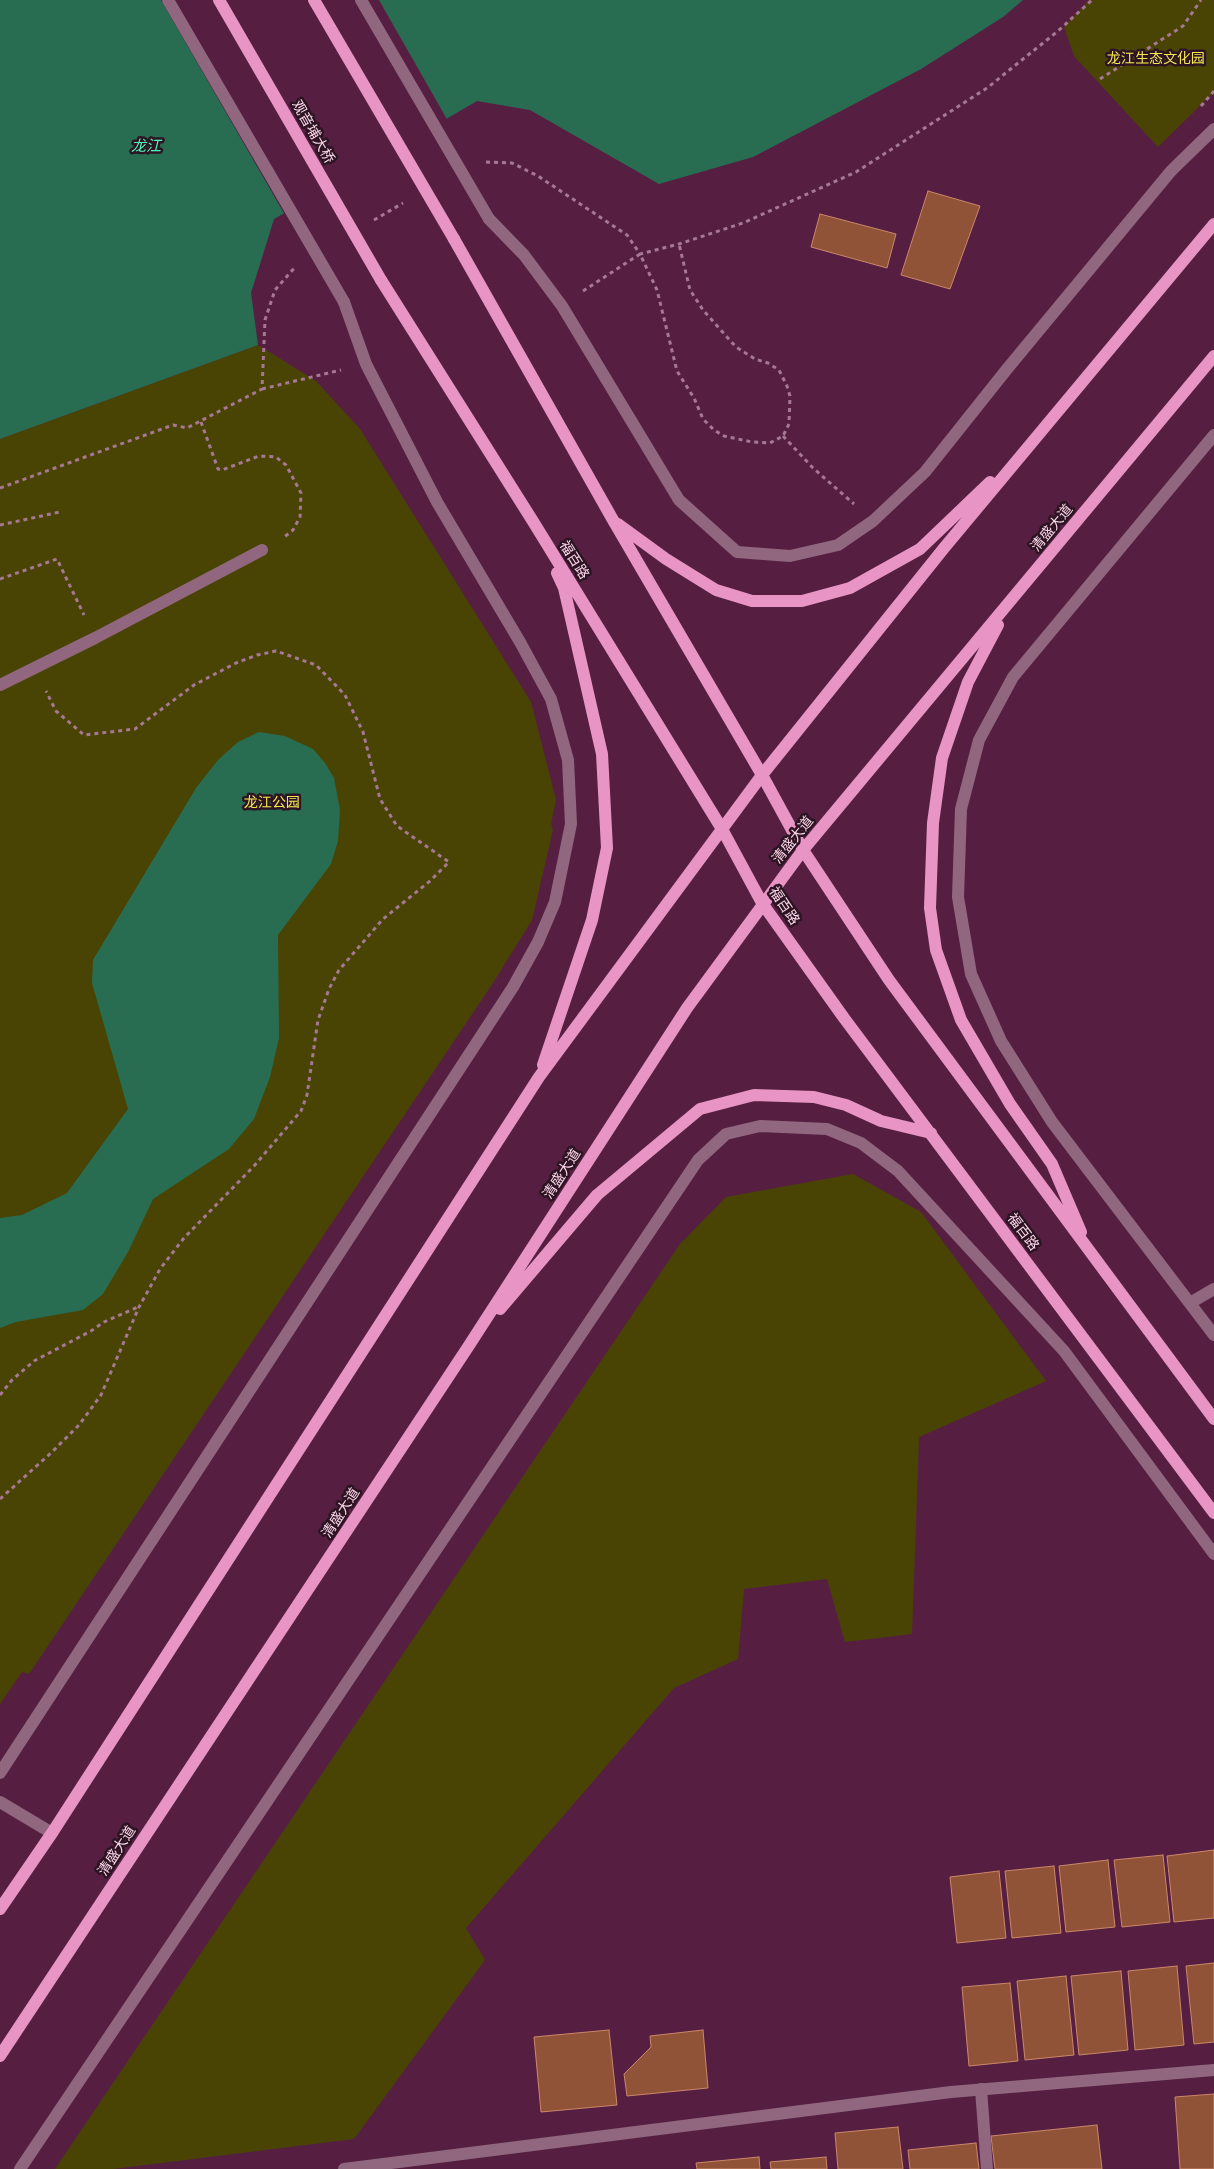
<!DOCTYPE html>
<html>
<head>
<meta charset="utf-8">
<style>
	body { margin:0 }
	canvas { display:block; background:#561f41 }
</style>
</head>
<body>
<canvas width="1214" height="2169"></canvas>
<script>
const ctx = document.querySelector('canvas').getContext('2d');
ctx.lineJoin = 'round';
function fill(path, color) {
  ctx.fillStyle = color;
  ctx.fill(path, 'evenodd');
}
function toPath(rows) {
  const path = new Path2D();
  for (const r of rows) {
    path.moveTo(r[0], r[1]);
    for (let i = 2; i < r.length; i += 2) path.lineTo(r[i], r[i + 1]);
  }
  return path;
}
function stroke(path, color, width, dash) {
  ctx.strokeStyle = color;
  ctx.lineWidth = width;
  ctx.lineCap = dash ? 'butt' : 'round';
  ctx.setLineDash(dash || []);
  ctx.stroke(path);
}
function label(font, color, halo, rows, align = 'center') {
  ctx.font = font + ' Mulish,"Noto Sans SC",sans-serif';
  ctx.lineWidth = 5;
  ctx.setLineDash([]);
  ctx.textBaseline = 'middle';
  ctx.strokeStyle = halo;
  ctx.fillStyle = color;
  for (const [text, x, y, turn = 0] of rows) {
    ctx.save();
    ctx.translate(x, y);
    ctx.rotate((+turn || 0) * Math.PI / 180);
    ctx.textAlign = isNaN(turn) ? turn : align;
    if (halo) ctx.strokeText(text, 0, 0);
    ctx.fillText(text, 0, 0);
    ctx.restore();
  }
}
const green = toPath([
	[1089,0,1214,0,1214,92,1158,147,1074,56,1064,27],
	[258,345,316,381,360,429,531,702,556,800,551,824,553,830,532,920,493,983,29,1674,22,1672,0,1704,0,439],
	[853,1174,921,1212,1046,1381,919,1437,912,1634,845,1642,827,1579,744,1589,738,1659,674,1688,466,1928,485,1960,354,2139,113,2169,55,2169,680,1244,726,1197]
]);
const water = toPath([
	[0,0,1023,0,1003,17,921,69,753,157,659,184,530,110,477,101,274,219,251,293,258,345,0,439],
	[259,732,285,736,313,749,325,763,334,778,340,810,338,841,331,864,278,935,279,1038,270,1077,254,1119,229,1149,153,1199,128,1252,103,1294,83,1310,16,1322,0,1328,0,1218,22,1215,67,1193,128,1109,92,983,93,960,196,788,218,760,238,742]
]);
const pier = toPath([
	[161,0,379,0,448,121,285,215]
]);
const building = toPath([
	[928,191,980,206,950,289,901,275,928,191],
	[820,214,896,234,887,268,811,247,820,214],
	[1214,1850,1214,1918,1174,1922,1167,1856,1214,1850],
	[1163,1855,1170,1922,1122,1927,1114,1860,1163,1855],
	[1108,1860,1115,1927,1066,1932,1059,1866,1108,1860],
	[1054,1866,1061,1933,1012,1938,1005,1871,1054,1866],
	[999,1871,1006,1938,957,1943,950,1877,999,1871],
	[1214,1963,1214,2042,1194,2044,1186,1966,1214,1963],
	[1177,1966,1184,2045,1135,2050,1128,1971,1177,1966],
	[1121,1971,1128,2050,1079,2055,1071,1976,1121,1971],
	[1066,1976,1074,2055,1025,2060,1017,1981,1066,1976],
	[1010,1983,1018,2061,969,2066,962,1987,1010,1983],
	[609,2030,617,2105,541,2112,534,2037,609,2030],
	[703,2030,708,2088,627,2096,624,2074,651,2047,650,2036,703,2030],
	[1214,2094,1214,2169,1180,2169,1175,2097,1214,2094],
	[1097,2125,1102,2169,995,2169,991,2136,1097,2125],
	[898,2127,903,2169,838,2169,835,2133,898,2127],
	[976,2143,979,2169,910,2169,908,2150,976,2143],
	[759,2157,760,2169,697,2169,696,2163,759,2157],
	[826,2157,827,2169,771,2169,770,2162,826,2157]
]);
const path = toPath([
	[1100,79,1183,26,1201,0],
	[1201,106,1214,91],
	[486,162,512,163,538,176,627,235,640,254,679,244,743,223,856,172,987,88,1058,31,1092,0],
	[374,220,403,203],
	[583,291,640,254,657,290,677,371,694,398,703,419,714,430,724,436,752,442,770,443,783,436,789,424,790,396,787,386,779,370,768,363,755,359,736,347,703,310,690,290,679,244],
	[262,389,341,370],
	[201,422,218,469,222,470,259,456,276,457,286,465,301,493,300,517,293,530,283,538],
	[783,436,813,468,854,504],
	[0,488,173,425,187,428,262,389,265,320,275,290,296,266],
	[0,525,60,512],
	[0,579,57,559,84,615],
	[0,1395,12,1380,34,1361,91,1331,104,1322,138,1307],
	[0,1499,52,1452,79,1425,101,1395,139,1307,160,1269,184,1238,254,1166,301,1111,307,1095,318,1020,329,989,339,970,383,919,430,881,449,862,397,826,380,799,363,732,345,695,316,665,276,651,257,655,236,663,194,685,135,729,84,735,56,711,46,691]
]);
const minor = toPath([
	[489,219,524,255,562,306,679,500,737,552,790,556,838,545,873,521,925,472,1007,369,1171,171,1214,129],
	[1214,435,1013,677,979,740,961,809,958,897,971,974,1001,1041,1052,1122,1214,1335],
	[0,685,95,638,262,550],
	[1190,1303,1214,1289],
	[0,1773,513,987,538,942,555,902,571,824,568,760,551,699,520,642,437,502,366,364,344,302],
	[0,1802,52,1833],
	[981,2089,987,2169],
	[20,2169,698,1160,726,1134,760,1126,827,1129,861,1143,898,1171,1064,1351,1214,1554],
	[344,2169,951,2092,1214,2070]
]);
const major = toPath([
	[454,239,613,520,762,775,803,850,889,980,1214,1419],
	[381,280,534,523,722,829,762,903,844,1018,1214,1513],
	[618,524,666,559,716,590,752,601,802,601,850,588,920,549,990,482],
	[998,625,968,682,942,758,933,823,930,908,936,950,961,1020,1010,1104,1052,1164,1081,1232],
	[543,1065,592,920,607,848,602,754,564,588,557,573],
	[500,1309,597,1195,700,1109,754,1095,814,1097,846,1105,881,1121,931,1133],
	[0,1909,52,1833,539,1077,762,775,944,548,1214,224],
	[0,2056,468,1347,687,1008,803,850,1214,356]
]);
const minorBridge = toPath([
	[168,0,344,302],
	[361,0,489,219]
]);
const majorBridge = toPath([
	[219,0,381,280],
	[314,0,454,239]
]);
const parkNames = [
	["龙江生态文化园",1156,59],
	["龙江公园",272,803]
];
const streetNames = [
	["观音埔大桥",313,132,60],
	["清盛大道",1052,528,-50],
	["福百路",574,560,58],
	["清盛大道",793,840,-51],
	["福百路",784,906,56],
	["清盛大道",562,1174,-57],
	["福百路",1023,1232,53],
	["清盛大道",341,1513,-57],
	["清盛大道",117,1851,-57]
];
const waterNames = [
	["龙江",146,146]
];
fill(green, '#494404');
fill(water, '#286d52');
fill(pier, '#561f41');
fill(building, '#915337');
stroke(building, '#ca876a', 1);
stroke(path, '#a67893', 3, [4, 4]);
stroke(minor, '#90677e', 12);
stroke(major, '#e895c5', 12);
stroke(minorBridge, '#90677e', 12);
stroke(majorBridge, '#e895c5', 12);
label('14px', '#f3e74f', '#2d1423', parkNames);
label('14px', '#fad6e9', '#2d1423', streetNames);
label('italic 15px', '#4bfabb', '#2d1423', waterNames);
</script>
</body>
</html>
